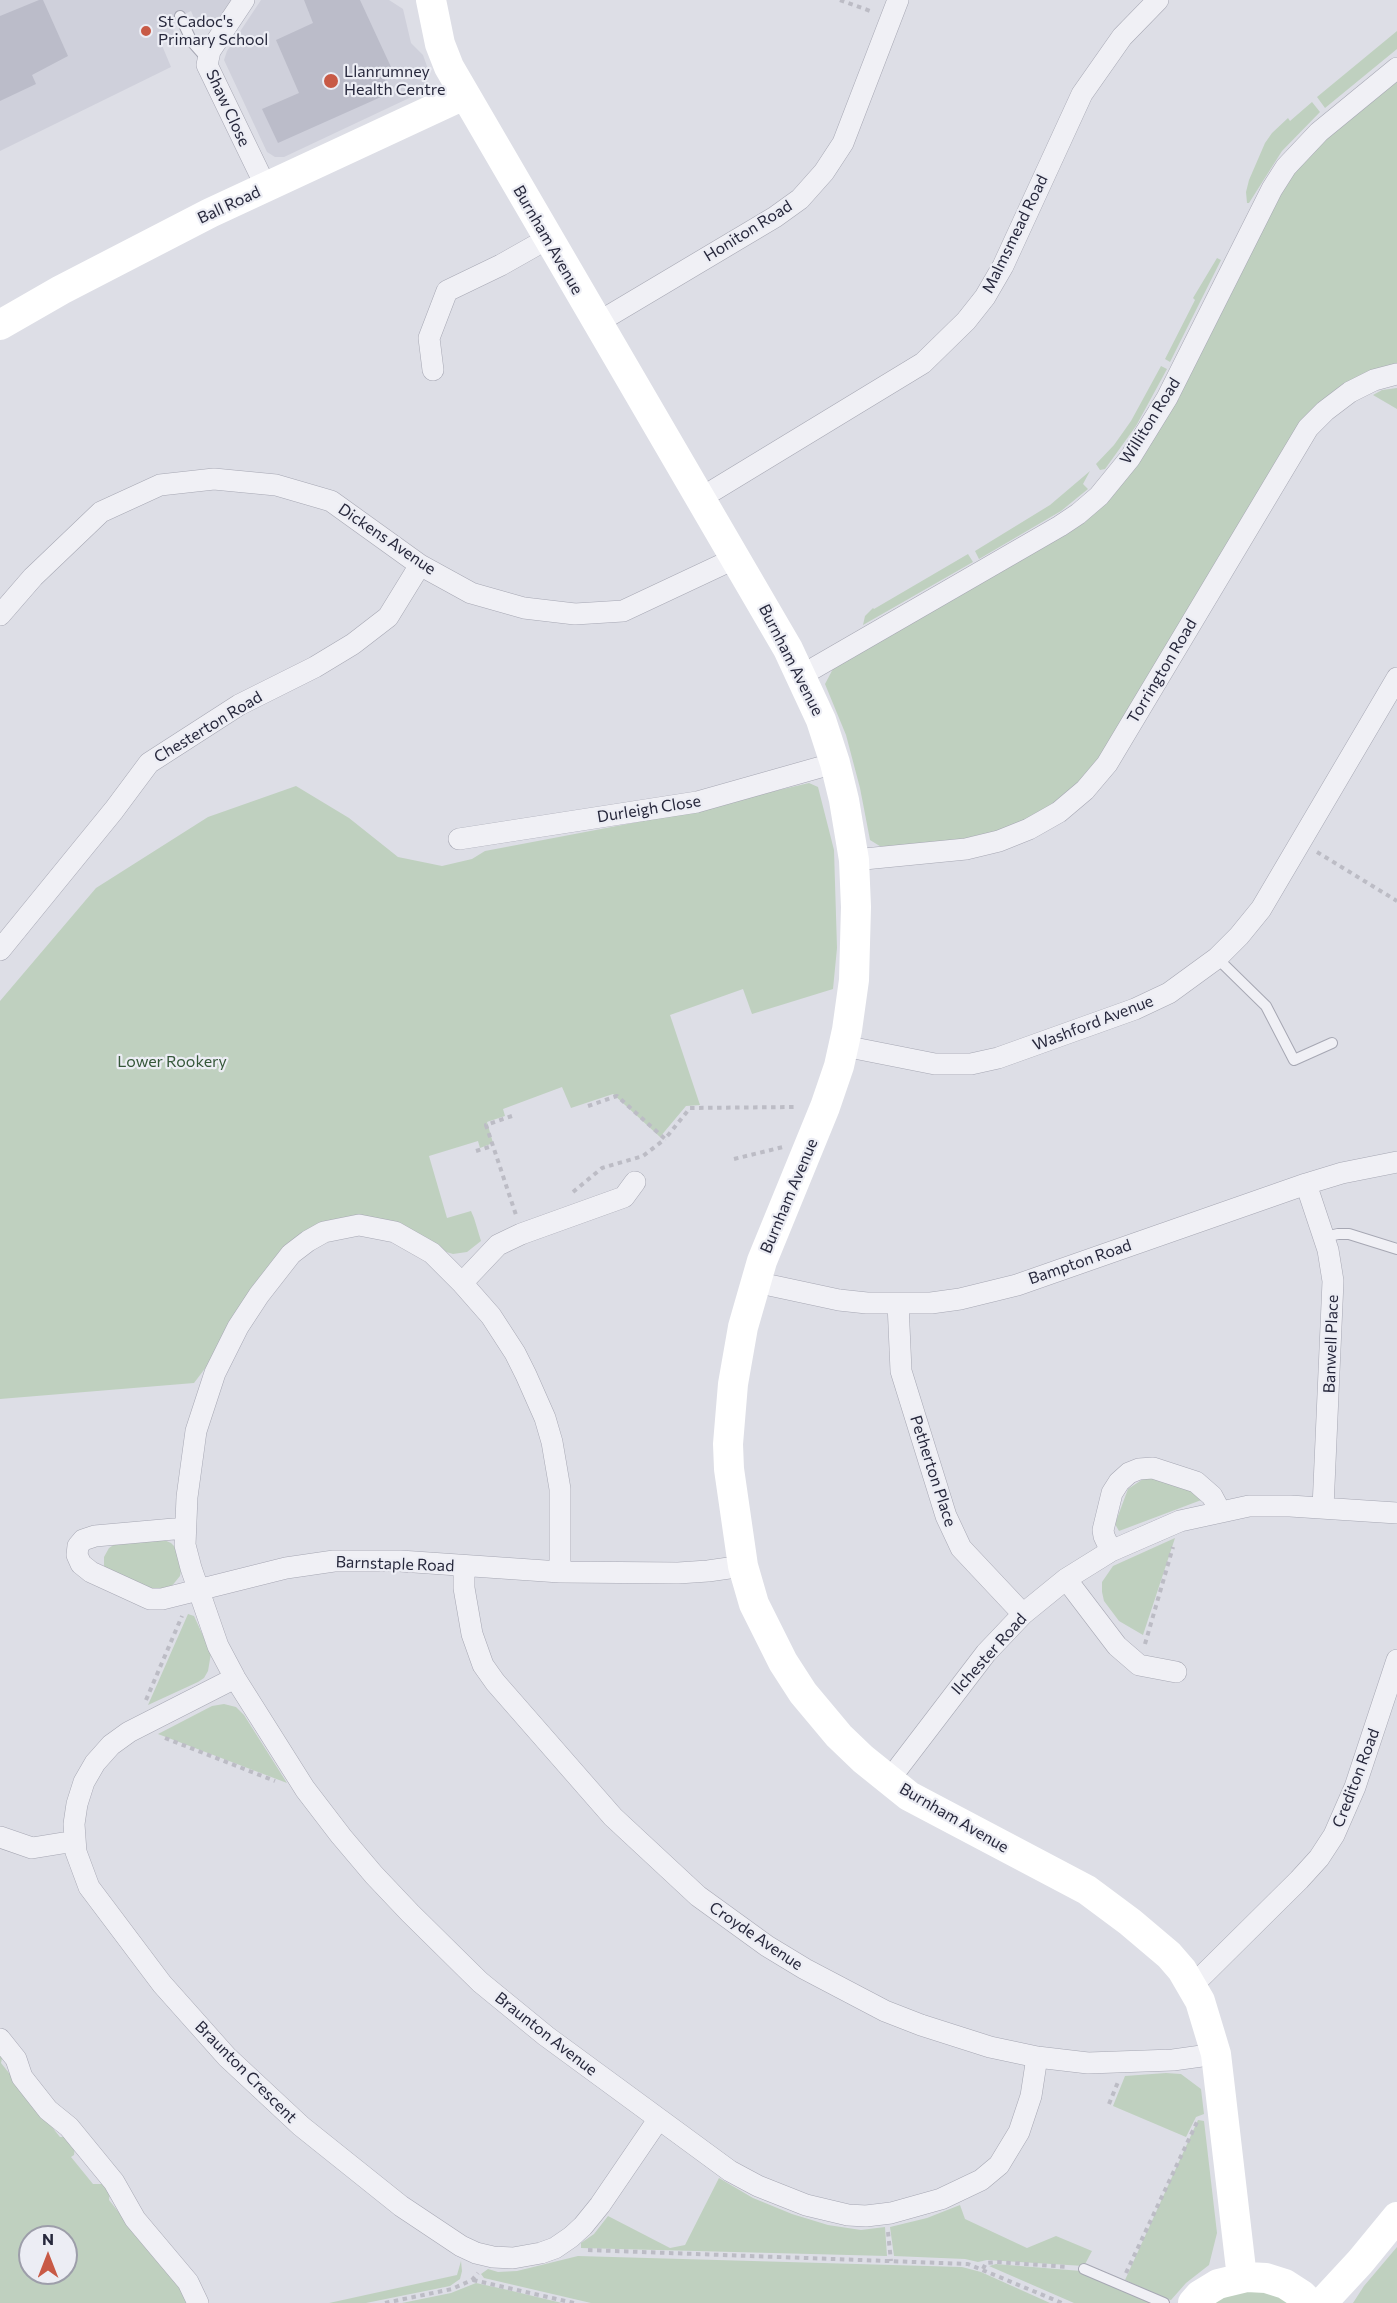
<!DOCTYPE html>
<html>
<head>
<meta charset="utf-8">
<style>
	body { margin:0 }
	#map { position:relative; width:1397px; height:2303px; overflow:hidden; background:#dddee6; font-family:Commissioner,sans-serif }
	canvas { display:block }
	.north { position:absolute; left:18px; top:2225px; width:60px; height:60px; box-sizing:border-box; background:#ecedf4; border:2px solid #9d9eaa; border-radius:50%; rotate:0deg; font-size:16px; font-weight:700; line-height:24px; text-align:center; color:#27283c }
	.north::after { content:''; display:block; margin:auto; width:21px; height:27px; background:#c85a46; clip-path:polygon(50% 0,100% 100%,50% 72%,0 100%) }
</style>
</head>
<body>
<div id="map">
<canvas width="1397" height="2303"></canvas>
<div class="north">N</div>
</div>
<script>
const ctx = document.querySelector('canvas').getContext('2d');
ctx.lineJoin = 'round';
function fill(path, color) {
  ctx.fillStyle = color;
  ctx.fill(path, 'evenodd');
}
function toPath(rows) {
  const path = new Path2D();
  for (const r of rows) {
    path.moveTo(r[0], r[1]);
    for (let i = 2; i < r.length; i += 2) path.lineTo(r[i], r[i + 1]);
  }
  return path;
}
function stroke(path, color, width, dash) {
  ctx.strokeStyle = color;
  ctx.lineWidth = width;
  ctx.lineCap = dash ? 'butt' : 'round';
  ctx.setLineDash(dash || []);
  ctx.stroke(path);
}
function label(font, color, halo, rows, align = 'center') {
  ctx.font = font + ' Commissioner,sans-serif';
  ctx.lineWidth = 4.5;
  ctx.setLineDash([]);
  ctx.textBaseline = 'middle';
  ctx.strokeStyle = halo;
  ctx.fillStyle = color;
  for (const [text, x, y, turn = 0] of rows) {
    ctx.save();
    ctx.translate(x, y);
    ctx.rotate((+turn || 0) * Math.PI / 180);
    ctx.textAlign = isNaN(turn) ? turn : align;
    if (halo) ctx.strokeText(text, 0, 0);
    ctx.fillText(text, 0, 0);
    ctx.restore();
  }
}
const built = toPath([
	[0,0,237,0,229,12,224,11,212,25,204,27,197,25,191,11,170,21,175,35,161,43,171,67,0,151],
	[261,0,389,0,403,9,411,43,423,55,428,69,426,84,422,92,284,157,275,157,267,152,224,60,227,51]
]);
const green = toPath([
	[1397,31,1397,49,1325,108,1317,97],
	[1397,77,1397,365,1349,383,1110,745,1089,773,1063,797,1031,818,996,834,967,841,883,848,870,840,860,788,846,735,825,684,835,665,1099,508,1271,208,1305,154],
	[1312,102,1320,112,1282,151,1249,203,1247,203,1246,192,1249,180,1265,143,1272,133,1288,118,1290,121],
	[1217,258,1221,260,1170,362,1165,359,1195,300,1193,298],
	[1161,366,1167,369,1136,426,1105,469,1100,470,1096,464,1114,445,1131,421],
	[1397,388,1397,409,1373,395,1382,390],
	[1090,471,1083,484,1088,489,1061,511,979,559,975,551,1050,505],
	[968,554,973,562,863,625,865,616,873,608,874,609],
	[809,783,818,787,834,850,837,948,833,989,752,1014,743,989,670,1015,700,1105,686,1106,660,1137,613,1094,571,1108,562,1087,503,1109,505,1116,487,1122,493,1143,480,1148,478,1141,429,1156,447,1218,471,1211,474,1218,481,1241,467,1252,453,1254,443,1251,420,1238,309,1231,194,1383,0,1399,0,1001,96,888,208,817,296,786,349,818,398,857,442,866,472,859,485,851,659,818],
	[1146,1477,1197,1489,1204,1499,1119,1531,1115,1524,1128,1489],
	[1175,1538,1143,1635,1119,1621,1104,1601,1102,1592,1102,1582,1113,1566],
	[162,1539,171,1543,179,1551,182,1564,180,1576,171,1587,162,1592,149,1590,110,1572,104,1566,104,1557,109,1548,115,1544],
	[188,1614,194,1616,211,1653,208,1671,204,1678,198,1682,148,1705],
	[224,1704,236,1707,244,1715,287,1783,158,1734,212,1706],
	[0,2049,3,2053,1,2063,60,2137,70,2137,75,2145,74,2155,71,2157,93,2184,105,2184,110,2191,109,2200,185,2295,187,2303,0,2303],
	[30,2237,66,2237,66,2273,30,2273],
	[1166,2073,1181,2074,1201,2089,1204,2114,1196,2117,1186,2137,1113,2106,1125,2076],
	[1198,2120,1204,2121,1217,2233,1209,2265,1186,2283,1171,2300,1166,2299,1125,2280],
	[719,2178,753,2198,792,2214,828,2225,861,2230,885,2227,887,2256,581,2248,581,2243,594,2234,608,2216,670,2248,685,2245],
	[960,2205,965,2219,1027,2248,1056,2236,1092,2251,1084,2266,987,2260,978,2262,965,2259,894,2256,890,2227,927,2218],
	[1397,2247,1397,2303,1353,2303,1364,2286],
	[578,2256,962,2267,981,2272,1050,2303,591,2303,484,2278,481,2274,488,2269,498,2272,517,2271],
	[461,2261,462,2271,460,2279,450,2286,366,2303,329,2303,457,2275],
	[996,2264,1081,2271,1150,2303,1074,2303,989,2266],
	[476,2283,508,2290,562,2303,402,2303,451,2293],
	[1245,2289,1267,2290,1292,2303,1211,2303]
]);
const building = toPath([
	[39,0,43,0,68,56,32,75,36,84,0,101,0,16],
	[304,0,360,0,391,67,381,72,386,82,376,87,381,97,278,143,262,109,299,93,276,40,313,23]
]);
const path = toPath([
	[840,0,873,12],
	[1317,852,1397,901],
	[588,1106,617,1096,665,1139,690,1108,797,1107],
	[512,1116,486,1125,516,1215],
	[476,1151,492,1146],
	[734,1159,783,1147],
	[573,1192,602,1168,643,1156,665,1139],
	[1145,1644,1173,1547],
	[146,1700,182,1616],
	[165,1738,275,1781],
	[1109,2104,1118,2082],
	[888,2232,891,2261],
	[588,2250,968,2264,1062,2303],
	[983,2269,986,2263,997,2262,1069,2267],
	[1126,2273,1197,2122],
	[473,2280,574,2303],
	[385,2303,452,2289,472,2280,478,2273]
]);
const lane = toPath([
	[180,16,192,42,207,59],
	[1217,958,1266,1006,1294,1060,1332,1043],
	[1324,1237,1338,1234,1349,1234,1397,1249],
	[1084,2269,1164,2303]
]);
const street = toPath([
	[244,0,210,51,207,65,266,187],
	[597,323,775,217,800,199,824,172,843,143,898,0],
	[433,370,429,338,447,291,501,265,547,239],
	[701,498,923,363,966,321,985,297,1003,266,1082,94,1122,37,1158,0],
	[0,615,33,577,101,512,160,485,214,479,276,485,331,501,420,565,471,593,524,608,575,614,623,611,736,558],
	[802,675,1060,526,1078,514,1099,496,1130,458,1167,398,1272,189,1286,167,1319,132,1397,68],
	[459,839,697,802,835,763],
	[854,860,966,849,999,841,1029,829,1059,812,1085,790,1107,764,1308,428,1325,411,1350,392,1374,380,1397,374],
	[0,950,114,810,149,763,239,705,315,667,353,644,388,617,420,565],
	[844,1046,935,1064,971,1064,998,1058,1135,1009,1169,993,1217,958,1239,936,1261,909,1397,678],
	[1306,1184,1328,1250,1333,1281,1323,1508],
	[755,1282,839,1300,867,1303,931,1303,960,1299,1017,1285,1306,1184,1342,1173,1397,1162],
	[462,1283,498,1245,521,1234,624,1197,635,1182],
	[898,1303,901,1371,946,1516,961,1548,1023,1614],
	[185,1528,95,1536,83,1540,78,1546,77,1555,81,1564,91,1572,150,1599,162,1599,286,1568,334,1561,400,1561,560,1572,678,1573,708,1571,743,1566],
	[1111,1551,1104,1536,1103,1530,1112,1493,1119,1482,1129,1473,1139,1469,1153,1468,1196,1482,1212,1496,1220,1511],
	[464,1566,464,1588,472,1634,483,1665,495,1682,613,1817,698,1896,767,1946,805,1969,885,2011,921,2025,990,2047,1037,2057,1088,2063,1173,2060,1216,2054],
	[560,1572,560,1489,552,1442,545,1418,526,1375,515,1353,491,1316,462,1283,432,1253,395,1232,359,1225,324,1232,308,1241,291,1254,259,1295,238,1327,215,1373,196,1431,187,1497,185,1545,191,1568,218,1646,235,1678,305,1789,341,1836,374,1875,410,1913,480,1982,546,2036,730,2171,758,2186,806,2205,848,2215,866,2216,891,2213,941,2199,981,2180,999,2165,1019,2132,1031,2096,1037,2057],
	[1066,1579,1117,1646,1139,1665,1176,1672],
	[235,1678,129,1732,111,1745,95,1763,84,1782,77,1804,74,1824,76,1852,89,1887,162,1984,227,2057,301,2126,401,2206,461,2246,476,2253,493,2257,513,2258,541,2253,555,2248,571,2237,583,2226,600,2205,658,2120],
	[889,1780,986,1653,1023,1614,1066,1579,1111,1551,1180,1521,1249,1506,1290,1506,1397,1513],
	[0,1837,32,1848,75,1841],
	[1192,1986,1299,1880,1319,1858,1334,1835,1355,1787,1397,1660],
	[0,2039,16,2059,22,2077,48,2110,69,2127,114,2182,135,2219,188,2282,198,2303]
]);
const secondary = toPath([
	[431,0,440,44,449,67,788,649,821,720,835,763,844,800,854,860,856,907,854,980,847,1030,839,1066,825,1107,762,1261,743,1327,733,1384,728,1444,729,1469,743,1566,754,1604,783,1662,803,1693,839,1736,863,1759,909,1796,1087,1890,1130,1922,1169,1955,1182,1970,1200,2001,1216,2054,1242,2278],
	[0,325,61,290,210,213,464,95],
	[1193,2303,1200,2295,1218,2284,1247,2277,1266,2278,1285,2284,1302,2295,1310,2303],
	[1322,2303,1360,2262,1397,2217]
]);
const markers = [
	[146,31,6,"#c85a46"],
	[331,81,8,"#c85a46"]
];
const poiNames = [
	["St Cadoc's",158,22],
	["Primary School",158,40],
	["Llanrumney",344,72],
	["Health Centre",344,90]
];
const streetNames = [
	["Shaw Close",228,108,65],
	["Ball Road",229,205,-25],
	["Honiton Road",748,231,-32],
	["Malmsmead Road",1015,234,-64],
	["Burnham Avenue",548,240,60],
	["Williton Road",1150,421,-58],
	["Dickens Avenue",387,539,34],
	["Burnham Avenue",791,660,63],
	["Torrington Road",1162,671,-59],
	["Chesterton Road",208,727,-31],
	["Durleigh Close",649,809,-9],
	["Washford Avenue",1093,1023,-21],
	["Burnham Avenue",789,1196,-67],
	["Bampton Road",1080,1262,-19],
	["Banwell Place",1331,1344,-88],
	["Petherton Place",933,1471,72],
	["Barnstaple Road",395,1564,2],
	["Ilchester Road",989,1654,-48],
	["Crediton Road",1356,1778,-69],
	["Burnham Avenue",954,1818,30],
	["Croyde Avenue",756,1936,34],
	["Braunton Avenue",546,2034,38],
	["Braunton Crescent",246,2072,45]
];
const parkNames = [
	["Lower Rookery",172,1062]
];
fill(built, '#cfd0db');
fill(green, '#bfd0bf');
fill(building, '#bbbcc9');
stroke(lane, '#a6a7b3', 12);
stroke(street, '#a6a7b3', 22);
stroke(path, '#bcbcc5', 4, [4.5, 4.5]);
stroke(lane, '#f0f0f5', 10);
stroke(street, '#f0f0f5', 21);
stroke(secondary, '#fff', 30);
for (const [x, y, r, color] of markers) {
  const dot = new Path2D();
  dot.arc(x, y, r, 0, 2 * Math.PI);
  ctx.fillStyle = color;
  ctx.fill(dot);
  stroke(dot, '#ecedf4', 2);
}
label('16px', '#27283c', '#ecedf4', poiNames, 'left');
label('16px', '#27283c', '#ecedf4', streetNames);
label('16px', '#355739', '#ecedf4', parkNames);
</script>
</body>
</html>
